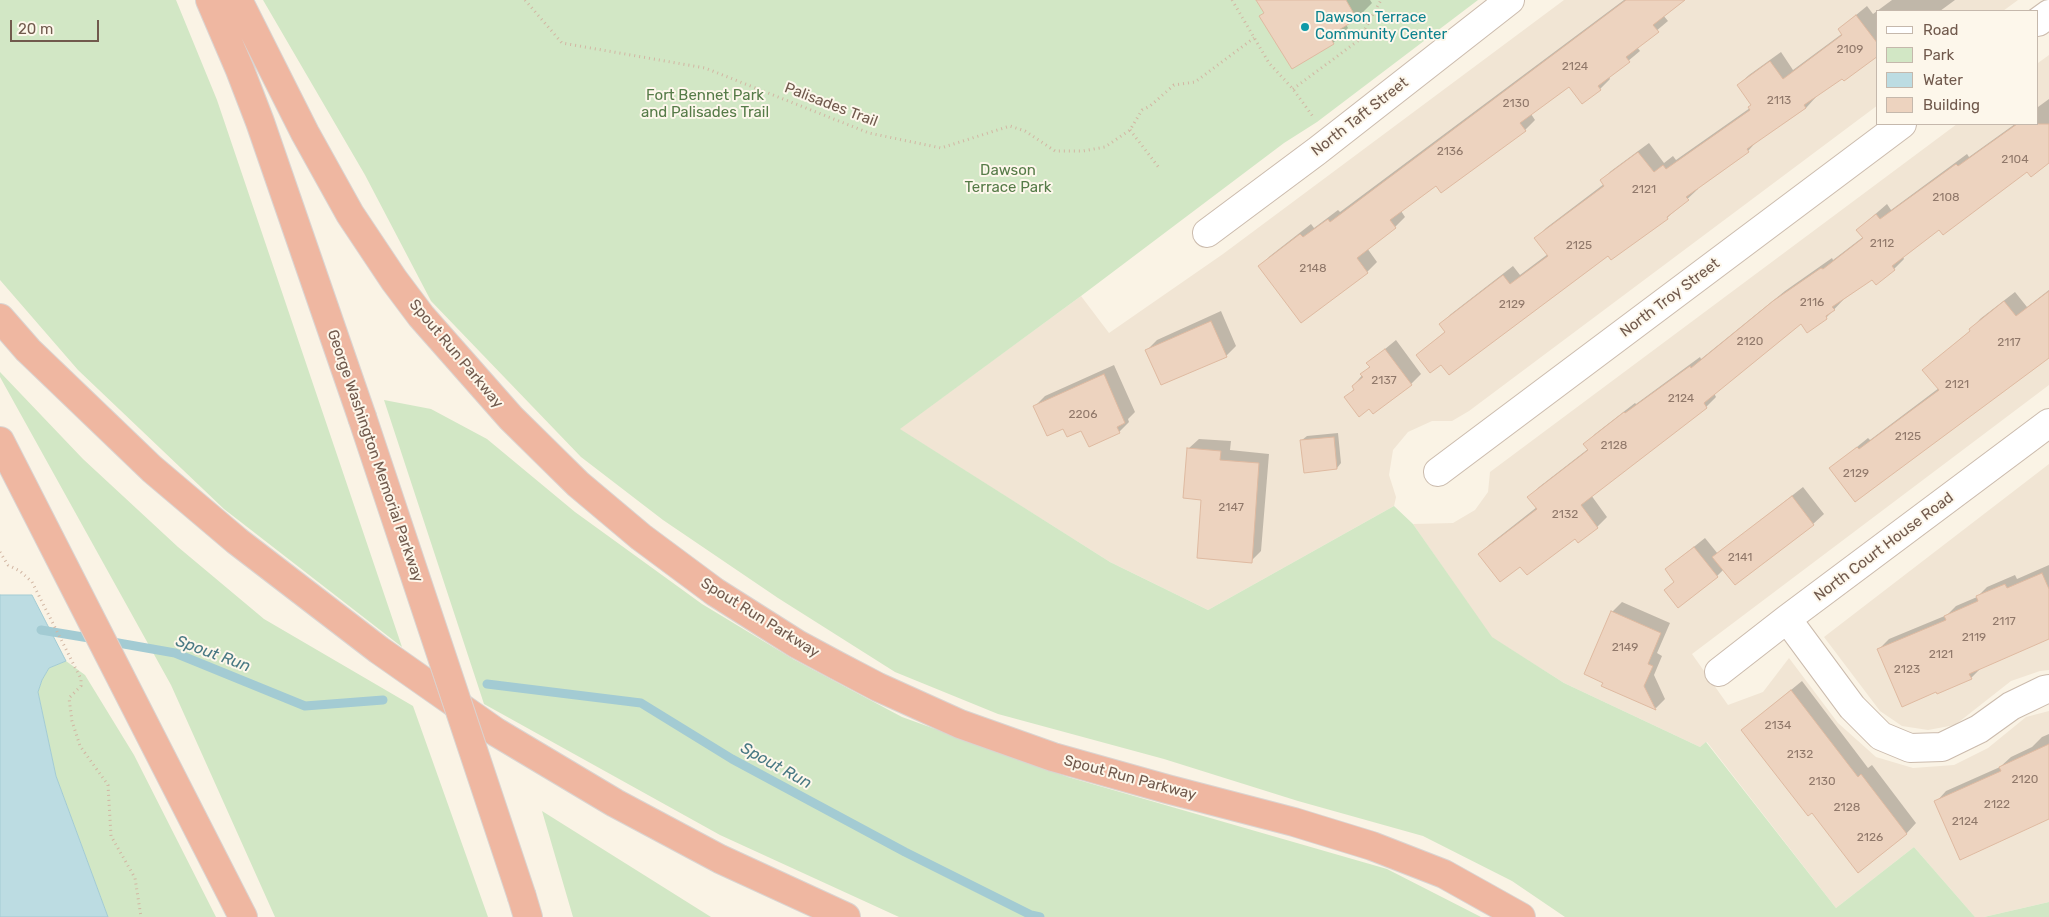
<!DOCTYPE html>
<html>
<head>
<meta charset="utf-8">
<style>
	body { margin:0 }
	#map { position:relative; width:2049px; height:917px; overflow:hidden; background:#faf3e5; font-family:Rubik,sans-serif }
	canvas { display:block }
	.legend { position:absolute; left:1876px; top:10px; width:162px; height:115px; box-sizing:border-box; background:#fdf7eb; border:1px solid #c5b8ac; margin:0; padding:6px 9px; list-style:none; font-size:15px; color:#715a4d }
	.legend li { display:flex; align-items:center; gap:10px; height:25px }
	.legend b { width:25px; border:1px solid #c5b8ac }
	.scale { position:absolute; left:10px; top:20px; width:89px; height:22px; box-sizing:border-box; border:2px solid #715a4d; border-top:0; padding-left:6px; font-size:15px; line-height:18px; white-space:nowrap; color:#715a4d; -webkit-text-stroke:4px #fdf7eb; paint-order:stroke }
</style>
</head>
<body>
<div id="map">
<canvas width="2049" height="917"></canvas>
<ul class="legend">
<li><b style="height:6px;background:#fff"></b>Road</li>
<li><b style="height:14px;background:#d2e7c5"></b>Park</li>
<li><b style="height:14px;background:#bcdce2"></b>Water</li>
<li><b style="height:14px;background:#edd3bf"></b>Building</li>
</ul>
<div class="scale">20 m</div>
</div>
<script>
const ctx = document.querySelector('canvas').getContext('2d');
ctx.lineJoin = 'round';
function fill(path, color) {
  ctx.fillStyle = color;
  ctx.fill(path, 'evenodd');
}
function toPath(rows) {
  const path = new Path2D();
  for (const r of rows) {
    path.moveTo(r[0], r[1]);
    for (let i = 2; i < r.length; i += 2) path.lineTo(r[i], r[i + 1]);
  }
  return path;
}
function stroke(path, color, width, dash) {
  ctx.strokeStyle = color;
  ctx.lineWidth = width;
  ctx.lineCap = dash ? 'butt' : 'round';
  ctx.setLineDash(dash || []);
  ctx.stroke(path);
}
function label(font, color, halo, rows, align = 'center') {
  ctx.font = font + ' Rubik,sans-serif';
  ctx.lineWidth = 4;
  ctx.setLineDash([]);
  ctx.textBaseline = 'middle';
  ctx.strokeStyle = halo;
  ctx.fillStyle = color;
  for (const [text, x, y, turn = 0] of rows) {
    ctx.save();
    ctx.translate(x, y);
    ctx.rotate((+turn || 0) * Math.PI / 180);
    ctx.textAlign = isNaN(turn) ? turn : align;
    if (halo) ctx.strokeText(text, 0, 0);
    ctx.fillText(text, 0, 0);
    ctx.restore();
  }
}
const residential = toPath([
	[1564,0,2018,0,2003,11,1878,11,1878,105,1469,411,1452,421,1432,421,1408,432,1393,450,1389,475,1396,497,1394,506,1208,610,1110,562,899,429,1081,296,1109,333,1223,254],
	[2049,55,2049,385,1692,654,1728,705,1763,692,1789,658,1838,723,1876,757,1913,768,1954,765,1988,748,2026,717,2049,711,2049,902,1984,917,1975,917,1914,847,1836,908,1707,742,1700,747,1564,683,1491,637,1413,524,1453,523,1475,510,1488,492,1490,472,1957,124,2038,124,2038,63],
	[2049,464,2049,670,2040,671,2011,681,1955,725,1928,730,1902,726,1880,711,1824,637]
]);
const green = toPath([
	[0,0,176,0,217,100,402,647,224,509,78,370,0,280],
	[263,0,1478,0,1317,122,1284,143,1081,296,900,429,1110,562,1208,610,1394,506,1413,524,1492,637,1564,683,1700,747,1706,742,1836,908,1914,847,1975,917,1565,917,1512,881,1423,836,1298,801,1164,759,998,714,895,672,778,598,663,520,581,457,431,301,365,175],
	[0,372,83,459,178,547,264,619,413,706,488,917,275,917,171,685,0,377],
	[384,400,431,409,487,439,575,512,702,604,793,659,902,717,1068,777,1387,869,1481,917,899,917,720,835,484,704],
	[66,661,85,675,134,755,216,917,108,917,56,776,38,692,42,680,49,668],
	[542,811,711,917,573,917],
	[2049,902,2049,917,1984,917]
]);
const water = toPath([
	[0,595,32,595,66,661,49,668,42,680,38,692,56,776,108,917,0,917,0,595]
]);
const shadow = toPath([
	[1258,0,1370,0,1372,3,1357,18,1346,24,1348,28,1333,43,1265,12],
	[1624,0,1680,0,1663,15,1668,21,1637,47,1640,51,1609,77,1610,79,1600,89,1582,103,1569,85,1531,114,1535,120,1525,130,1436,184,1401,211,1405,217,1395,227,1367,248,1377,262,1367,272,1260,266,1270,256,1311,224,1314,228,1338,210,1340,212],
	[1892,0,1955,0,1940,11,1878,11,1878,54,1815,96,1816,97,1806,108,1758,140,1748,151,1697,188,1698,189,1667,218,1441,363,1417,355,1446,331,1441,324,1451,314,1513,266,1520,275,1548,254,1536,238,1546,228,1604,184,1601,181,1611,171,1649,143,1664,163,1673,156,1676,160,1750,108,1752,104,1738,85,1749,75,1781,52,1793,70,1843,33,1839,29,1867,6,1873,14],
	[2049,99,2049,151,1939,228,1903,257,1904,259,1894,269,1876,283,1873,278,1844,299,1826,318,1801,322,1714,393,1716,397,1706,407,1591,495,1607,517,1597,527,1578,541,1575,537,1520,565,1480,554,1490,544,1537,507,1529,497,1539,487,1588,449,1585,444,1595,434,1635,403,1636,404,1700,357,1701,359,1785,291,1832,258,1833,260,1863,237,1857,230,1887,204,1891,210,1967,154,1969,157,2015,124,2038,124,2038,107],
	[2049,290,2049,356,1831,468,1868,438,1870,440,1939,388,1924,370,1971,330,1980,319,2015,292,2027,307],
	[1221,311,1236,346,1226,356,1147,350,1157,340],
	[1396,340,1421,374,1411,384,1369,407,1346,398,1355,388,1353,386,1370,366,1368,363],
	[1114,365,1135,412,1128,419,1129,422,1119,432,1064,427,1035,406,1045,396],
	[1338,433,1341,463,1337,468,1302,440,1307,436],
	[1199,439,1231,441,1230,450,1269,454,1261,551,1251,561,1203,499,1188,449],
	[1803,487,1824,514,1813,524,1735,584,1724,569,1717,576,1665,590,1675,581,1666,569,1705,538,1718,554],
	[2049,565,2049,638,1981,668,1971,678,1879,649,1889,639,1947,615,1956,606,1977,597,1987,587,2015,575,2017,579],
	[1622,602,1670,623,1657,653,1662,656,1654,675,1665,699,1656,708,1603,686,1612,612],
	[1802,681,1868,768,1872,765,1916,823,1906,834,1812,811,1742,730],
	[2049,734,2049,813,1936,802,1946,791,2000,767,2011,757,2032,747,2042,737]
]);
const stream = toPath([
	[41,630,95,639],
	[107,641,175,653,305,706,383,700],
	[487,684,641,703,732,759,905,852,1031,915,1040,917]
]);
const building = toPath([
	[1256,0,1346,0,1357,19,1329,36,1334,44,1292,69,1259,16,1264,13,1256,0],
	[1626,0,1685,0,1653,25,1659,32,1626,57,1630,62,1598,86,1601,90,1582,104,1569,87,1520,123,1526,131,1441,193,1436,186,1390,220,1396,228,1357,258,1368,273,1301,323,1258,266,1300,234,1303,237,1328,219,1330,222,1626,0],
	[1856,15,1878,44,1878,56,1844,81,1842,79,1804,105,1806,108,1747,149,1749,152,1686,197,1689,200,1667,217,1668,219,1611,260,1608,256,1449,375,1441,365,1430,373,1416,355,1445,332,1439,324,1503,275,1510,284,1548,256,1534,238,1604,186,1600,180,1638,152,1654,172,1663,165,1666,169,1750,110,1748,107,1751,105,1737,85,1770,61,1783,79,1842,35,1838,29,1856,15],
	[2017,124,2049,124,2049,163,2031,177,2027,172,1943,235,1939,230,1892,266,1895,270,1876,285,1872,280,1832,307,1835,310,1826,316,1827,319,1807,333,1801,324,1704,403,1707,408,1581,505,1598,528,1578,543,1575,539,1527,575,1520,567,1500,582,1478,554,1537,509,1527,497,1588,450,1583,444,1624,412,1625,413,1690,366,1691,368,1773,301,1821,268,1823,269,1863,238,1856,230,1876,214,1880,219,1956,164,1958,166,2017,124],
	[2049,291,2049,358,1855,502,1829,468,1857,447,1859,449,1939,390,1922,370,1970,331,1969,329,2004,301,2016,316,2049,291],
	[1211,321,1227,357,1161,385,1145,350,1211,321],
	[1385,349,1412,385,1373,414,1369,409,1359,417,1344,397,1354,390,1352,386,1363,377,1360,374,1370,367,1366,363,1385,349],
	[1104,374,1125,423,1117,427,1120,433,1089,447,1081,431,1067,437,1063,429,1047,436,1033,406,1104,374],
	[1334,437,1337,469,1304,473,1300,440,1334,437],
	[1187,448,1221,451,1220,460,1259,463,1252,563,1197,558,1201,500,1183,498,1187,448],
	[1792,496,1814,525,1735,585,1712,557,1792,496],
	[1694,547,1718,577,1678,608,1664,590,1674,582,1665,569,1694,547],
	[2042,573,2049,589,2049,639,1969,674,1972,679,1937,694,1936,692,1902,707,1877,649,1946,620,1944,616,1978,601,1976,596,2005,584,2007,588,2042,573],
	[1611,611,1661,633,1648,664,1653,666,1644,686,1656,710,1601,686,1603,683,1584,674,1611,611],
	[1791,690,1858,777,1861,774,1907,834,1858,873,1812,813,1808,816,1741,730,1791,690],
	[2049,744,2049,819,1960,860,1934,801,2001,771,1999,767,2049,744]
]);
const path = toPath([
	[525,0,562,43,705,68,869,133,941,148,1010,126,1025,131,1055,151,1083,151,1105,147,1130,130,1142,110,1150,106,1174,85,1195,82,1254,38],
	[1232,0,1269,63,1293,89,1314,118],
	[1293,89,1359,40,1381,0],
	[1130,130,1160,169],
	[0,552,8,565,20,571,32,582,81,679,81,686,69,698,72,721,80,746,108,785,111,836,135,878,141,917]
]);
const minor = toPath([
	[2038,22,2049,14],
	[1207,233,1317,151,1510,0],
	[1438,472,1902,124],
	[1787,619,1852,707,1881,736,1910,748,1942,747,1979,729,2011,706,2044,690,2049,689],
	[1719,672,1787,619,2049,423]
]);
const highway = toPath([
	[210,0,240,70,260,122,362,417],
	[238,0,305,133,350,214,394,280,421,316,511,418,578,484,641,537,715,592,797,644,836,665,878,687,960,724,1053,757,1167,789,1294,822,1372,846,1444,874,1521,917],
	[0,318,28,350,152,469,237,541,379,650,496,732,615,803,720,859,846,917],
	[0,441,243,917],
	[522,897,528,917]
]);
const highwayBridge = toPath([
	[362,417,522,897]
]);
const markers = [
	[1305,27,5,"#0f9aa8"]
];
const numberNames = [
	["2109",1850,50],
	["2124",1575,67],
	["2113",1779,101],
	["2130",1516,104],
	["2136",1450,152],
	["2104",2015,160],
	["2121",1644,190],
	["2108",1946,198],
	["2112",1882,244],
	["2125",1579,246],
	["2148",1313,269],
	["2116",1812,303],
	["2129",1512,305],
	["2120",1750,342],
	["2117",2009,343],
	["2137",1384,381],
	["2121",1957,385],
	["2124",1681,399],
	["2206",1083,415],
	["2125",1908,437],
	["2128",1614,446],
	["2129",1856,474],
	["2147",1231,508],
	["2132",1565,515],
	["2141",1740,558],
	["2117",2004,622],
	["2119",1974,638],
	["2149",1625,648],
	["2121",1941,655],
	["2123",1907,670],
	["2134",1778,726],
	["2132",1800,755],
	["2120",2025,780],
	["2130",1822,782],
	["2122",1997,805],
	["2128",1847,808],
	["2124",1965,822],
	["2126",1870,838]
];
const cultureNames = [
	["Dawson Terrace",1315,18],
	["Community Center",1315,35]
];
const parkNames = [
	["Fort Bennet Park",705,96],
	["and Palisades Trail",705,113],
	["Dawson",1008,171],
	["Terrace Park",1008,188]
];
const streetNames = [
	["Palisades Trail",831,105,21],
	["North Taft Street",1360,117,-38],
	["North Troy Street",1670,298,-37],
	["Spout Run Parkway",456,354,50],
	["George Washington Memorial Parkway",375,456,71],
	["North Court House Road",1884,547,-37],
	["Spout Run Parkway",760,618,32],
	["Spout Run Parkway",1130,778,15]
];
const waterNames = [
	["Spout Run",213,654,20],
	["Spout Run",776,766,29]
];
fill(residential, '#f1e5d4');
fill(green, '#d2e7c5');
fill(water, '#bcdce2');
stroke(water, '#a3cbd3', 1);
fill(shadow, '#0003');
stroke(stream, '#a3cbd3', 9);
fill(building, '#edd3bf');
stroke(building, '#dfbaa1', 1);
stroke(minor, '#cbbbad', 30);
stroke(highway, '#dad4d1', 30);
stroke(path, '#d2b6a3', 3, [1, 4]);
stroke(minor, '#fff', 28);
stroke(highway, '#efb7a1', 28);
stroke(highwayBridge, '#dad4d1', 30, []);
stroke(highwayBridge, '#efb7a1', 28);
for (const [x, y, r, color] of markers) {
  const dot = new Path2D();
  dot.arc(x, y, r, 0, 2 * Math.PI);
  ctx.fillStyle = color;
  ctx.fill(dot);
  stroke(dot, '#fdf7eb', 2);
}
label('12px', '#90786a', null, numberNames);
label('15px', '#0d838f', '#fdf7eb', cultureNames, 'left');
label('15px', '#567b48', '#fdf7eb', parkNames);
label('15px', '#715a4d', '#fdf7eb', streetNames);
label('italic 16px', '#487883', '#fdf7eb', waterNames);
</script>
</body>
</html>
